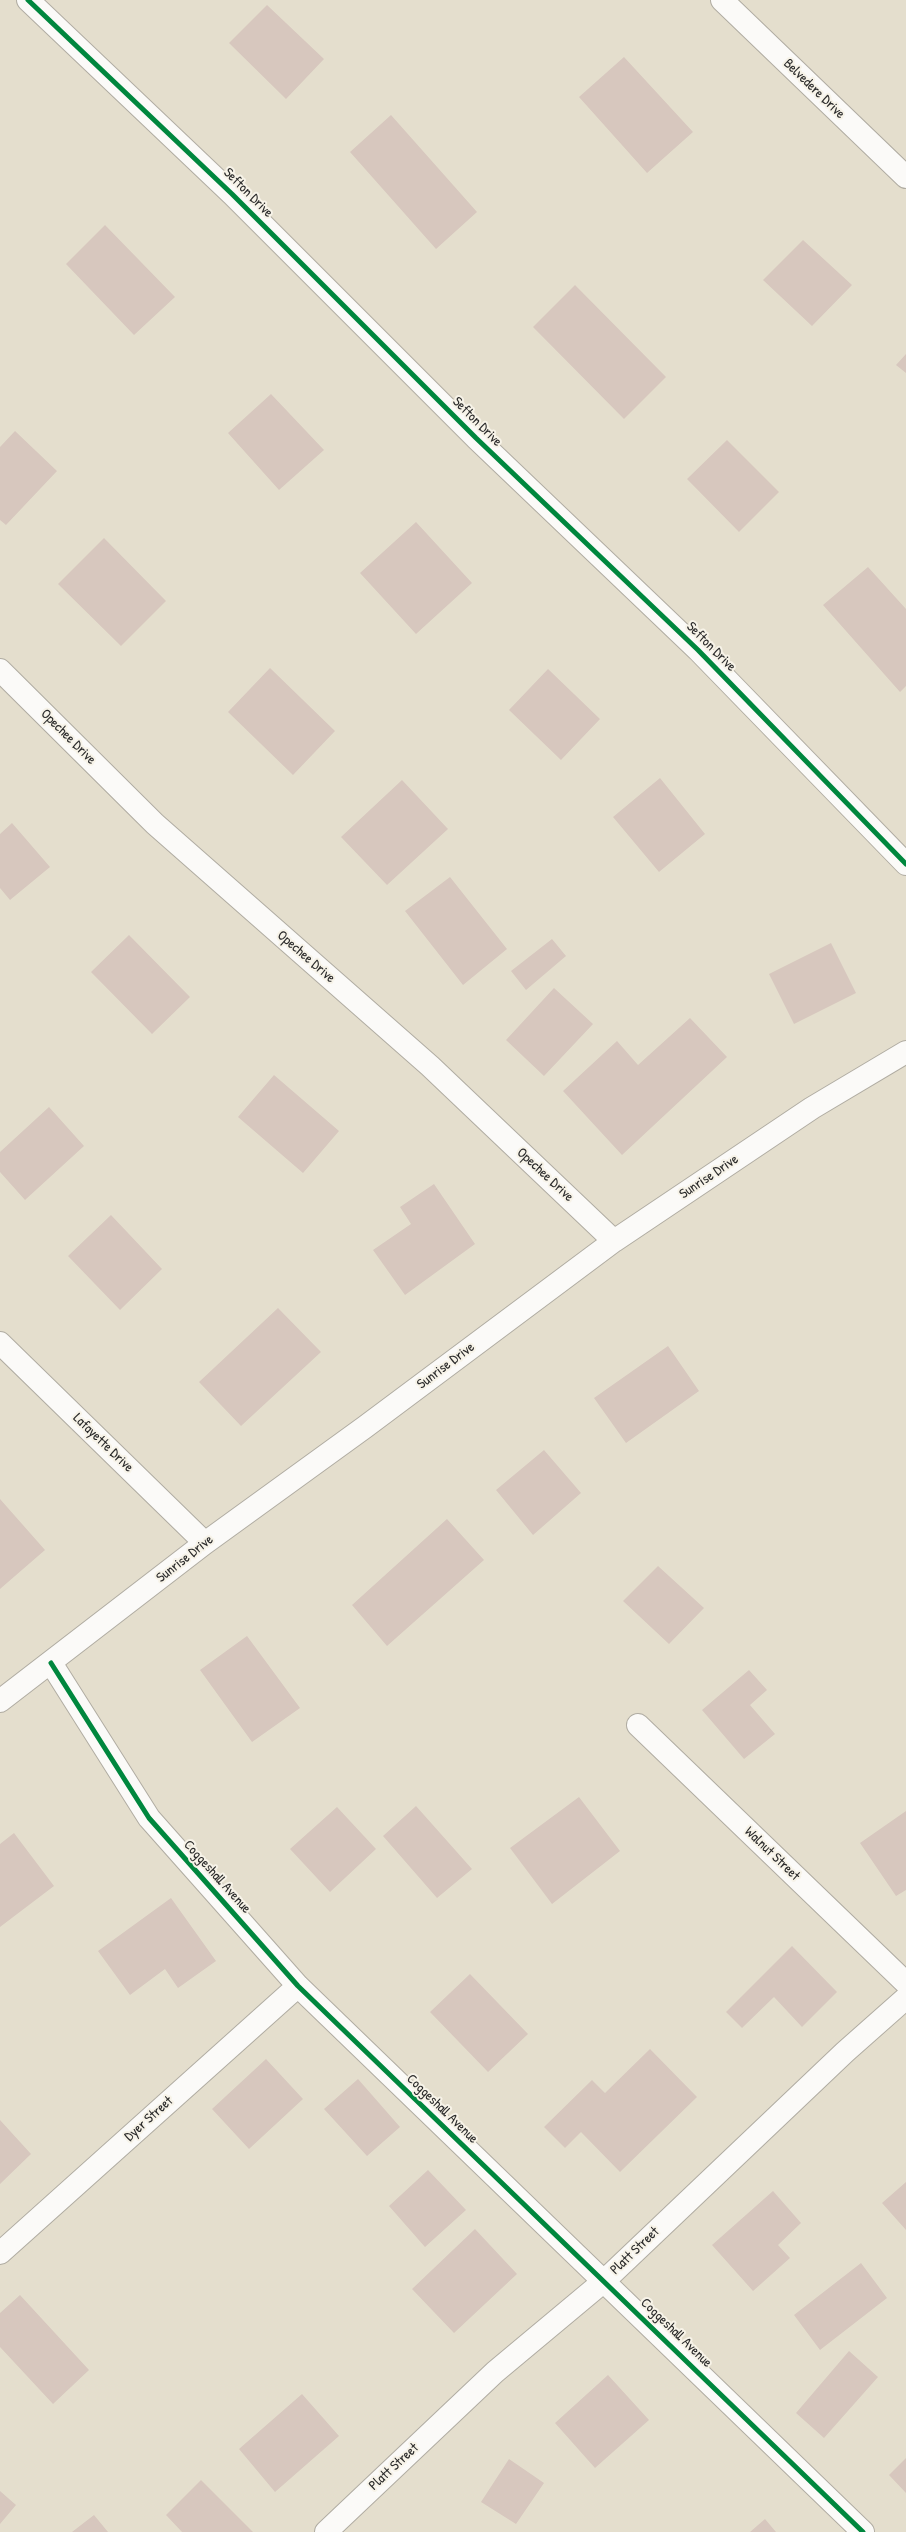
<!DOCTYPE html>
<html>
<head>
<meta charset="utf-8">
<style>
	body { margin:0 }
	canvas { display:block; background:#e4decd }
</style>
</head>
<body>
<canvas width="906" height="2532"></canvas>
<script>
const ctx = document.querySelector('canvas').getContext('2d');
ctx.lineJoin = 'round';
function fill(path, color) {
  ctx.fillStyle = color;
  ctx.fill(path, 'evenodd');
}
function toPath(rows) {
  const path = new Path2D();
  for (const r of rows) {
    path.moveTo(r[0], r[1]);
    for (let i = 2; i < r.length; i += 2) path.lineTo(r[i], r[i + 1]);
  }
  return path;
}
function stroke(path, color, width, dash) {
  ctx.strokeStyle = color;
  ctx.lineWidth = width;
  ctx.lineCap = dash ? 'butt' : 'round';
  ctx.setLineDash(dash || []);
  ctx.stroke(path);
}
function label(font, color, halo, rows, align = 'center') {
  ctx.font = font + ' "Patrick Hand",sans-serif';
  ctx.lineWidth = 4;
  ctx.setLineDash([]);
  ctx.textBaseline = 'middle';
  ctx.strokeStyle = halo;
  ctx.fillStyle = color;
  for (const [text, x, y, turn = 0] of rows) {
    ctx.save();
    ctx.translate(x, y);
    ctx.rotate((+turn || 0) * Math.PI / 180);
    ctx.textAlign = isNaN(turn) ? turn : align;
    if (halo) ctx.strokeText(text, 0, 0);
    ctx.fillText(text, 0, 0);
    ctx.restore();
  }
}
const building = toPath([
	[267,5,324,59,286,99,229,43],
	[624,57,693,132,647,173,579,97],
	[391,115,477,212,436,249,350,152],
	[105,225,175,297,134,335,66,264],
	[803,240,852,285,812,326,763,280],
	[575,285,666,377,624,419,533,327],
	[906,354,906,373,896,365],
	[271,394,324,450,279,490,228,433],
	[15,431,57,471,6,525,0,520,0,447],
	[727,440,779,492,739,532,687,479],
	[416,522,472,583,416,634,360,573],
	[104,538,166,601,121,646,58,584],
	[868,567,906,609,906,686,900,692,823,605],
	[270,668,335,731,293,775,228,712],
	[548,669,600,719,561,760,509,710],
	[660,778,705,834,659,872,613,817],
	[402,780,448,829,387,885,341,837],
	[12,823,50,867,10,900,0,888,0,834],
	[450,877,507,949,463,985,405,911],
	[129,935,190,997,152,1034,91,972],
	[552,939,566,956,526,990,511,971],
	[831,943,856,993,794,1024,769,974],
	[554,988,593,1024,544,1076,506,1040],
	[690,1018,727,1057,622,1155,563,1091,617,1041,638,1065],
	[274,1075,339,1131,303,1173,238,1117],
	[49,1107,84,1146,25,1200,0,1172,0,1152],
	[434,1184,475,1244,405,1295,373,1250,411,1224,400,1207],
	[111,1215,162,1269,120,1310,68,1256],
	[278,1308,321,1352,241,1426,199,1382],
	[668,1346,699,1391,626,1443,594,1398],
	[544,1450,581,1493,533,1535,496,1490],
	[0,1499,45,1550,0,1589],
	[447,1519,484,1560,387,1646,352,1605],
	[658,1566,704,1608,669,1644,623,1601],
	[247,1636,300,1708,252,1742,200,1670],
	[749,1670,767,1690,750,1705,775,1734,744,1759,702,1710],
	[579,1797,620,1851,552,1904,510,1848],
	[416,1806,472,1869,437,1898,383,1836],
	[337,1807,376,1849,330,1892,290,1849],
	[906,1811,906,1890,896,1896,860,1843],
	[14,1833,54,1886,0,1927,0,1844],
	[171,1898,216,1961,178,1988,165,1969,130,1995,98,1951],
	[792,1946,837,1992,802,2027,774,1997,742,2028,726,2012],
	[470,1974,528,2034,488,2072,430,2012],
	[650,2049,697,2097,620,2172,581,2132,565,2148,544,2127,592,2080,605,2093],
	[266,2059,303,2099,249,2149,212,2109],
	[358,2079,400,2127,367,2156,324,2109],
	[0,2120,31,2154,0,2184],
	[428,2170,466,2210,425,2247,389,2206],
	[906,2182,906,2230,882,2203],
	[773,2191,801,2223,778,2245,790,2258,753,2291,712,2245],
	[475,2229,517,2274,454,2333,412,2289],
	[861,2263,887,2298,820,2350,794,2315],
	[20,2295,89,2370,53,2404,0,2347,0,2313],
	[849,2351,878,2377,824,2438,796,2413],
	[608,2375,649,2420,595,2468,555,2423],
	[302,2394,339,2436,275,2492,239,2449],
	[906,2458,906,2493,889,2475],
	[509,2459,544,2483,516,2524,481,2502],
	[201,2480,253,2532,182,2532,166,2515],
	[0,2491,16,2505,0,2524],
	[94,2515,108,2532,72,2532],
	[765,2519,776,2532,750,2532]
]);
const minor = toPath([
	[28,0,232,194,476,438,698,650,906,864],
	[722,0,906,177],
	[0,670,155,824,430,1066,614,1241],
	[0,1343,205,1543],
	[51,1663,149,1818,298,1986,863,2532],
	[0,1701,205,1543,365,1427,614,1241,812,1108,906,1052],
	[638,1725,906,1983],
	[0,2253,298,1986],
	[326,2532,495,2372,604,2281,845,2052,906,1998]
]);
const cycleway = toPath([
	[28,0,232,194,476,438,698,650,906,864],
	[51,1663,149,1818,298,1986,863,2532]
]);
const streetNames = [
	["Belvedere Drive",814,89,44],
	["Sefton Drive",248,193,45],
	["Sefton Drive",477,422,45],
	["Sefton Drive",711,647,45],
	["Opechee Drive",68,737,45],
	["Opechee Drive",306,957,41],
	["Opechee Drive",545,1175,43],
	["Sunrise Drive",709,1177,-34],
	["Sunrise Drive",446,1366,-37],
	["Lafayette Drive",103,1443,44],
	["Sunrise Drive",185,1559,-38],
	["Walnut Street",772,1854,44],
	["Coggeshall Avenue",217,1877,48],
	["Coggeshall Avenue",442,2109,44],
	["Dyer Street",149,2119,-42],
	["Platt Street",635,2251,-44],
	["Coggeshall Avenue",676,2333,44],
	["Platt Street",394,2467,-43]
];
fill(building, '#d7c7be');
stroke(minor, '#b0aca2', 24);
stroke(minor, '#fbfaf8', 22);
stroke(cycleway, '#00873e', 5);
label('14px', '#2b2b2b', '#f7f3e8', streetNames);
</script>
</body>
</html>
